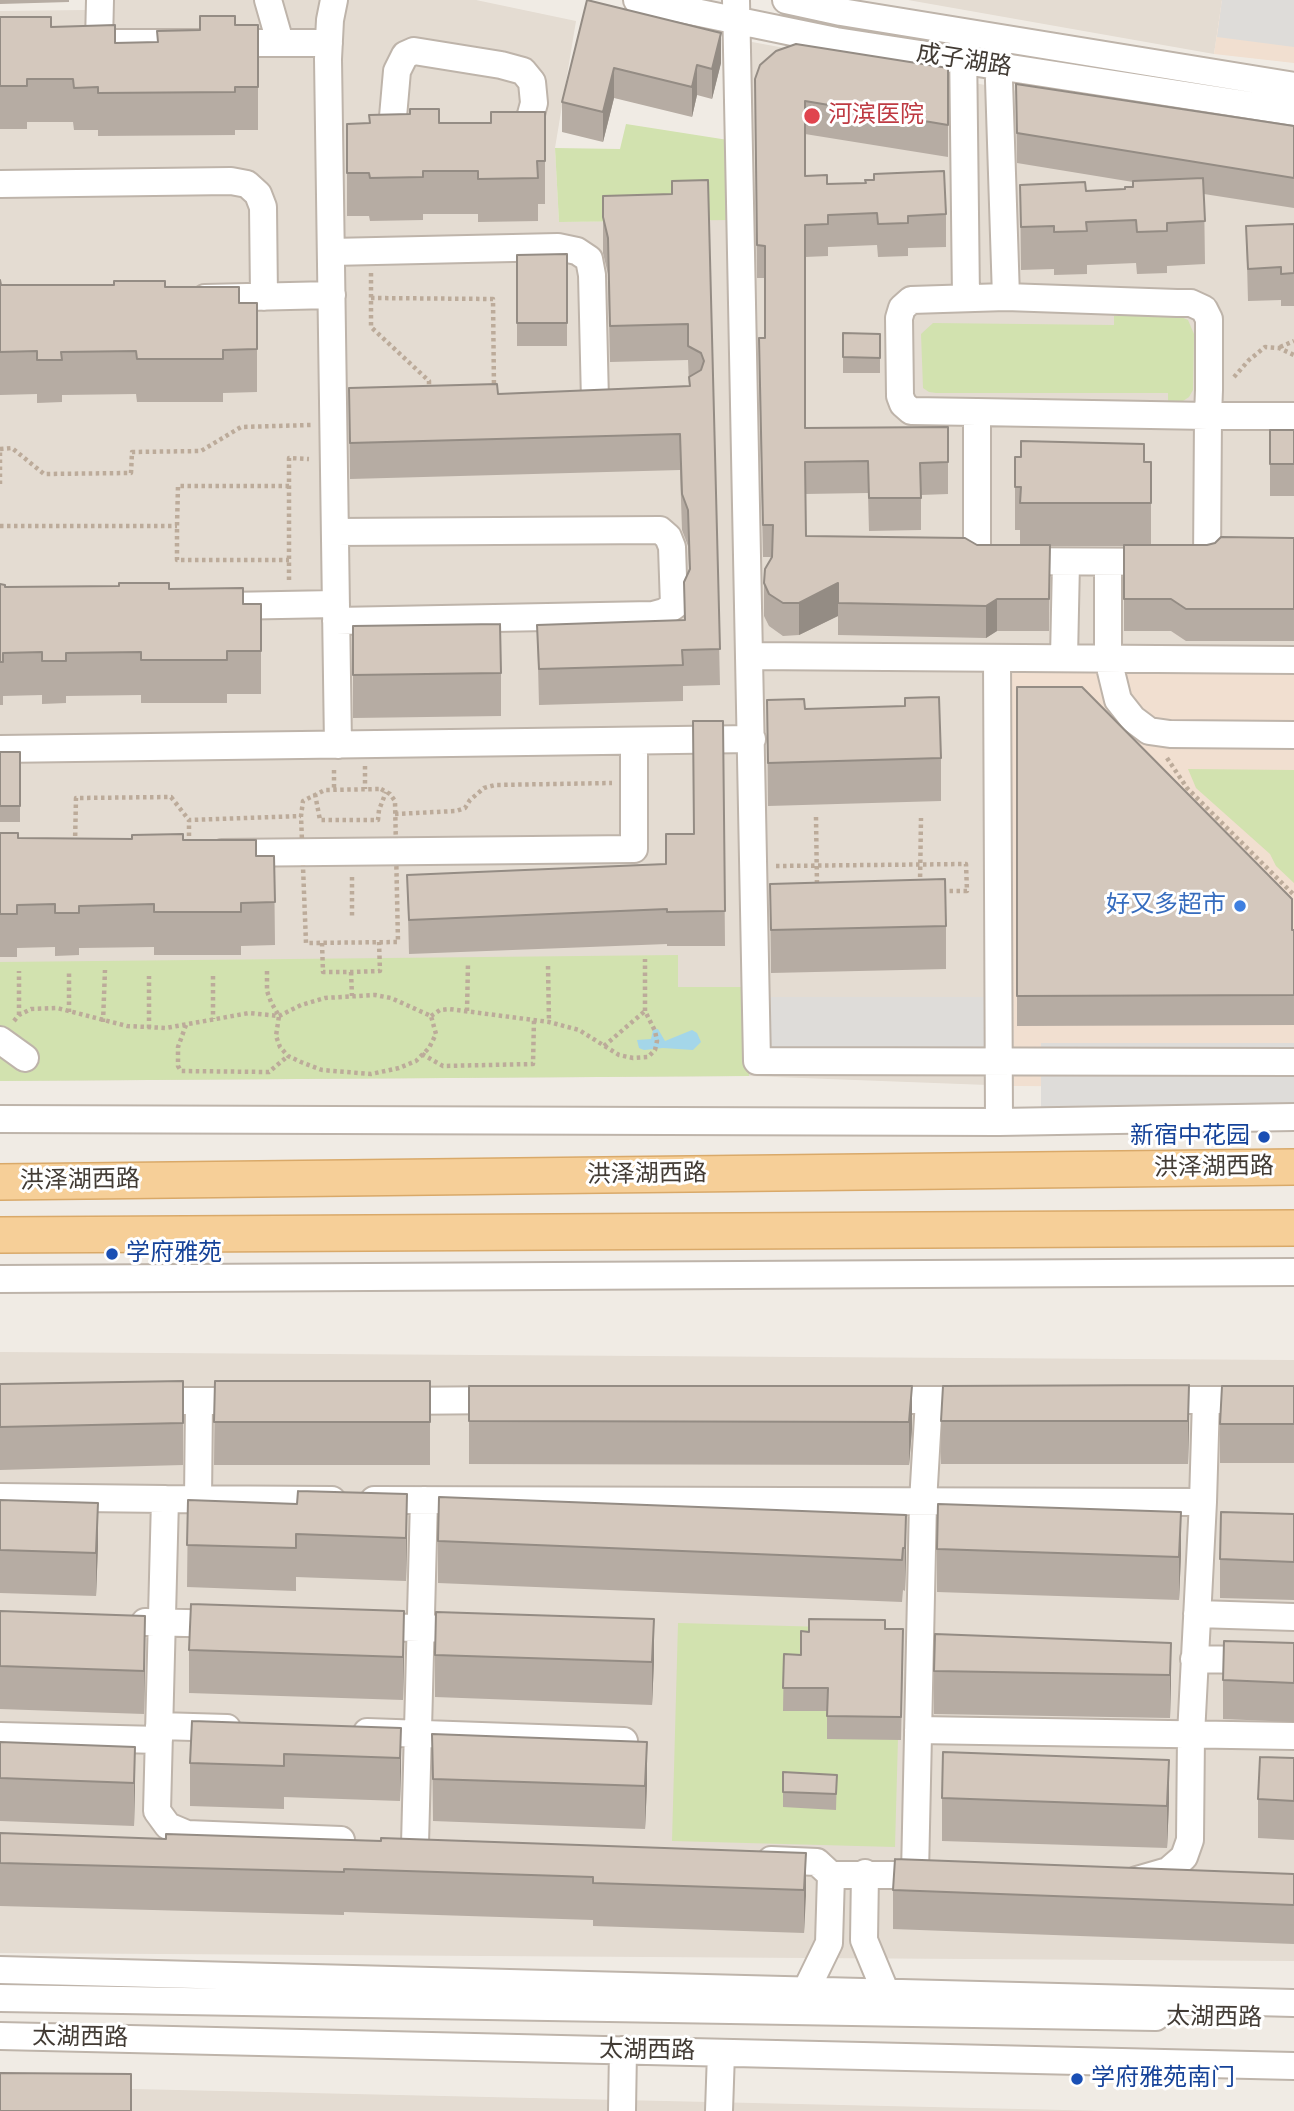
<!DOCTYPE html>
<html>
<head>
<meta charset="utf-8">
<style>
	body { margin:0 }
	canvas { display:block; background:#f0ebe4 }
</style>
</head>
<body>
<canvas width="1294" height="2111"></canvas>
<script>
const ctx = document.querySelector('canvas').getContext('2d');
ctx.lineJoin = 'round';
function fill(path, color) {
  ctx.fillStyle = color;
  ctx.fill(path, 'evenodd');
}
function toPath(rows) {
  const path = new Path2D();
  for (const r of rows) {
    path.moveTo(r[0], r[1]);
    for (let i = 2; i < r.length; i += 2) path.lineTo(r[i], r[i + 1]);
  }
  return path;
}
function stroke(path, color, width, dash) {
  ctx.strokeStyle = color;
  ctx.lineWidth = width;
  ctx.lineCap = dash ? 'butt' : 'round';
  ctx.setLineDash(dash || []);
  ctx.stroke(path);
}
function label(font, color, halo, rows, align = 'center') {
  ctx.font = font + ' Signika,"Noto Sans SC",sans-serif';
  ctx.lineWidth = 6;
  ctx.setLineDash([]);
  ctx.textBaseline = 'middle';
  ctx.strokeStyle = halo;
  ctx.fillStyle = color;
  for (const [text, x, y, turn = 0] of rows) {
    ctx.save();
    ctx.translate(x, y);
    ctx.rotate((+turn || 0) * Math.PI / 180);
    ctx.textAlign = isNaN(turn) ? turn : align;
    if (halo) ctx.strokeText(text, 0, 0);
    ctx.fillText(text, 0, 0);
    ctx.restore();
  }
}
const residential = toPath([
	[86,0,476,0,576,21,555,148,559,222,729,219,725,37,1294,142,1294,672,1011,668,1014,1086,749,1076,0,1081,0,11,86,10],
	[908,0,1222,0,1214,54],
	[0,1352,1294,1360,1294,1961,0,1953],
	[0,2086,1108,2111,0,2111]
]);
const commercial = toPath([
	[1222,0,1294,0,1294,63,1214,54],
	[1011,668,1294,672,1294,1088,1014,1086]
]);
const green = toPath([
	[626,124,728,140,729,220,559,222,555,148,620,149],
	[1114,316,1179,316,1188,320,1194,334,1193,390,1189,397,1183,401,1168,401,1168,393,936,393,929,392,923,388,921,334,933,323,1114,325],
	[1188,769,1294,770,1294,883,1276,866,1270,854,1196,788],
	[678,955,678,987,748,987,749,1076,0,1081,0,962],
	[678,1623,901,1629,895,1847,672,1841]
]);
const parking = toPath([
	[1222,0,1294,0,1294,47,1217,37],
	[771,997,999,997,999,1052,771,1053],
	[1041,1043,1294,1043,1294,1109,1041,1109]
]);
const water = toPath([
	[658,1029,665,1041,692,1030,697,1033,701,1042,693,1050,663,1048,644,1050,639,1048,637,1040,651,1039,653,1030]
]);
const path = toPath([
	[371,273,371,327,429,381,429,390],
	[371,298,493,299,494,389],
	[1280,347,1294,341],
	[1234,377,1249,360,1265,347,1279,348,1294,355],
	[0,484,0,449,12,448,44,474,131,473,132,452,201,451,241,427,311,425],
	[289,486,178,486,177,526,177,560,289,560],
	[0,526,177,526],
	[289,580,289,458,309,459],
	[1167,758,1187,788,1294,895],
	[365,766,365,789],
	[334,770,334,790],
	[381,789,390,794,395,801,398,942,306,943,301,816,303,801,325,790,381,789],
	[315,794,320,820,378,820,379,810,386,792],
	[395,814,456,811,465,808,470,800,484,788,495,785,612,783],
	[816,817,817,886],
	[75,843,76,798,171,797,189,820,301,816],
	[189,843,189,820],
	[776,866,966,864,967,891,941,891],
	[352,877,352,918],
	[920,884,921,818],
	[322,943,323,972,351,972,380,971,379,942],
	[548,966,549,1022],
	[351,972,352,996],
	[213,976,213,1019],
	[467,1011,468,963],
	[69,1012,69,971],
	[19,1015,19,971],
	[431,1016,440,1010,449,1009,549,1022,579,1030,619,1055,633,1058,648,1057,655,1050,657,1041,655,1031,645,1011,645,959],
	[14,1021,19,1015,31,1009,57,1008,127,1026,166,1028,249,1013,279,1016,301,1005,325,998,375,995,391,998,431,1016,436,1034,429,1048,416,1061,399,1068,371,1074,322,1070,301,1062,288,1056,280,1047,276,1036,279,1016,271,1002,267,991,267,971],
	[103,1022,105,970],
	[186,1025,178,1047,178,1066,181,1071,269,1072,288,1056],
	[149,1028,149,976],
	[604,1046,645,1011],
	[422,1054,443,1066,533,1064,534,1019]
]);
const minor = toPath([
	[268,0,280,42],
	[334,0,330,20,328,59,338,745],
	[637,0,836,41,1294,112],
	[736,0,757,1061,1294,1062],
	[786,0,841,12,1294,86],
	[99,42,100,0],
	[79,43,329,43],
	[963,44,966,298],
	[998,50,1006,297],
	[392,128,397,71,405,55,414,51,501,65,523,71,532,82,534,103,530,118,520,128,506,128],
	[0,184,231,181,247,184,258,194,263,207,264,297],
	[331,252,558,247,577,251,589,259,592,275,595,401],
	[205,298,332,295],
	[977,412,977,561,1207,562,1208,416,1209,390,1209,319,1204,309,1191,303,1177,303,1006,297,911,300,902,308,899,318,900,396,903,404,911,411,977,412,1208,416,1294,416],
	[335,532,660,530,668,537,672,547,674,606,664,612,653,615,336,621],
	[1108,562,1108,659,1118,700,1133,719,1149,731,1170,734,1294,735],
	[226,606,336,604],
	[750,656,1294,660],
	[997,658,999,1122],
	[1064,658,1066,562],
	[0,749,752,739],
	[222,853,634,849,634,741],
	[0,1040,25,1058],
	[0,1119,999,1122,1294,1117],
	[0,1279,1294,1272],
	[877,1400,978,1400],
	[1153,1400,1294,1400],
	[149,1401,250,1401],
	[394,1401,506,1400],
	[0,1497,165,1499],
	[198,1500,199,1401],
	[332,1500,165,1499,157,1811,168,1826,187,1834,341,1840],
	[374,1500,1203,1502,1191,1735,1190,1840,1184,1857,1168,1871,1137,1880],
	[1203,1502,1206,1400],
	[1197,1614,1294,1617],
	[145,1622,226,1624],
	[369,1627,471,1629],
	[1194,1659,1294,1661],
	[159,1726,227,1728],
	[918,1730,1294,1736],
	[367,1732,624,1741],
	[0,1736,159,1740],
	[415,1844,424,1500],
	[771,1860,817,1862,831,1875,829,1943,796,2011],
	[865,1873,864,1940,891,2005],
	[915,1874,923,1502,929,1400],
	[831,1875,927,1875],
	[0,1970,1294,2003],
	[0,1998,1156,2017],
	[0,2036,1294,2066],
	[622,2111,623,2050],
	[719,2111,721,2053]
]);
const major = toPath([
	[0,1182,1294,1167],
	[0,1235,1294,1228]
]);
const wall = toPath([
	[0,0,69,0,69,2,0,4],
	[587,0,721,63,712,99,697,95,692,117,614,98,603,142,562,132,562,102],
	[0,17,51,27,115,43,157,42,200,30,235,25,258,25,258,130,235,130,235,135,98,136,98,130,74,130,73,122,27,122,27,129,0,129],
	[948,68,948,157,805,134,805,176,827,184,946,214,946,247,908,248,908,256,878,257,877,245,828,247,828,256,805,257,805,428,948,427,948,494,921,495,921,530,869,531,868,493,805,494,806,536,977,545,1020,545,1020,530,1015,530,1015,487,1144,462,1151,462,1151,545,1207,545,1294,538,1294,641,1186,641,1171,631,1124,631,1124,546,1050,546,1049,631,997,631,986,638,838,635,838,616,799,635,783,636,769,626,764,616,764,583,771,557,763,557,759,370,759,338,765,338,765,278,757,278,755,79],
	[1016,84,1294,126,1294,208,1204,194,1205,264,1167,266,1167,273,1137,274,1136,263,1087,265,1087,274,1054,275,1054,269,1021,270,1020,185,1086,191,1125,189,1133,187,1133,182,1017,163],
	[545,112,545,204,538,204,538,221,478,222,478,214,423,214,423,220,370,221,369,216,347,216,347,124,491,123],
	[708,180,720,685,683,686,683,701,539,705,537,625,684,620,684,582,689,572,688,546,682,530,680,470,350,479,349,388,498,394,689,386,688,360,610,362,608,274,603,253,603,196,672,194],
	[1294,224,1294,306,1281,306,1281,300,1248,301,1246,226],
	[567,254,567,346,517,346,517,255],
	[0,280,1,285,165,287,239,303,257,303,257,392,223,393,223,402,137,402,136,394,62,395,62,402,37,403,37,394,0,395],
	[843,333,880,334,880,373,843,373],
	[1270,430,1294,430,1294,496,1270,496],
	[0,584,5,587,169,589,243,604,261,604,261,694,227,694,227,703,141,703,141,695,66,696,66,703,42,704,42,695,3,696,3,705,0,705],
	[353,626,501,673,501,716,353,718],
	[1017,687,1292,930,1294,930,1294,1025,1017,1026],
	[767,700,805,709,941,758,941,801,768,806],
	[723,721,725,946,667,946,667,944,409,954,407,875,666,864,694,834],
	[0,752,20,752,20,822,0,822],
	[0,833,18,838,183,840,256,856,274,856,275,945,241,946,241,955,154,955,154,947,79,948,79,955,55,956,55,947,17,948,17,957,0,957],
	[770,884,946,926,946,969,771,973],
	[183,1381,183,1465,0,1470,0,1384],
	[215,1381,430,1381,430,1465,214,1465],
	[1189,1385,1188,1464,941,1464,941,1421],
	[469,1386,912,1386,912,1429,909,1465,469,1464],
	[1294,1386,1294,1463,1220,1463,1220,1424],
	[0,1500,98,1546,96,1596,0,1593],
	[188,1500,407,1537,406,1581,296,1577,296,1591,187,1587],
	[1294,1514,1294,1600,1220,1598,1220,1559],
	[906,1515,905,1591,903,1590,902,1602,438,1583,438,1541],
	[937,1549,1181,1555,1179,1600,937,1592],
	[0,1611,145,1659,144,1714,0,1709],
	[885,1629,903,1652,901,1740,827,1739,827,1711,783,1711,784,1654,801,1655],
	[1171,1643,1170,1718,934,1714,934,1671],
	[1294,1643,1294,1722,1223,1719,1223,1680],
	[189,1650,404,1654,403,1700,189,1693],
	[435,1655,654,1662,652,1705,435,1697],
	[401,1728,400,1801,284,1797,284,1809,190,1806,190,1763],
	[432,1734,647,1785,645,1829,433,1821],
	[0,1742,135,1747,134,1826,0,1821],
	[1294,1758,1294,1840,1258,1838,1258,1799],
	[783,1772,837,1775,836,1810,783,1807],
	[942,1798,1169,1803,1167,1848,942,1841],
	[0,1833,166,1839,381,1841,806,1853,804,1933,593,1926,593,1920,344,1912,344,1915,0,1906],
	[1294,1874,1294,1944,893,1929,893,1890]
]);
const shadedWall = toPath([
	[721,33,721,63,712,99,712,69],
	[697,65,697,95,692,117,692,87],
	[614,68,614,98,603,142,603,112],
	[838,583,838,616,799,635,799,603],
	[997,599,997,631,986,638,986,606],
	[1189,1385,1189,1428,1188,1464,1188,1421],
	[912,1386,912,1429,909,1465,909,1422],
	[407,1494,407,1537,406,1581,406,1538],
	[98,1503,98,1546,96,1596,96,1553],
	[1181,1512,1181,1555,1179,1600,1179,1557],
	[906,1515,906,1558,905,1591,905,1548],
	[404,1611,404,1654,403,1700,403,1657],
	[145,1616,145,1659,144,1714,144,1671],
	[654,1619,654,1662,652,1705,652,1662],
	[1171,1643,1171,1685,1170,1718,1170,1675],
	[401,1728,401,1771,400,1801,400,1758],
	[647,1742,647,1785,645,1829,645,1786],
	[135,1747,135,1790,134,1826,134,1783],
	[1169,1760,1169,1803,1167,1848,1167,1806],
	[806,1853,806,1896,804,1933,804,1890]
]);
const building = toPath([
	[587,0,721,33,712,69,697,65,692,87,614,68,603,112,562,102,587,0],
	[200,16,235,16,235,25,258,25,258,87,235,87,235,92,98,93,98,87,74,88,73,79,27,79,27,86,0,86,0,17,51,17,51,27,115,25,115,43,158,42,157,31,200,30,200,16],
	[796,44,948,68,948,125,805,101,805,176,827,175,827,184,866,183,865,180,874,180,874,174,944,171,946,214,908,216,908,223,878,224,877,213,828,215,828,224,805,225,805,428,948,427,948,462,920,463,921,498,869,498,868,461,805,462,806,536,965,538,977,545,1050,545,1049,599,997,599,986,606,838,603,838,583,799,603,783,603,769,594,764,583,765,569,772,557,773,525,763,525,759,338,765,338,765,246,757,245,755,79,760,65,776,51,796,44],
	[1016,84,1294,126,1294,178,1017,133,1016,84],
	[410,109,439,109,439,123,491,123,491,112,545,112,545,161,537,161,538,178,478,179,478,171,423,171,423,177,370,178,369,173,347,173,347,124,370,123,369,115,410,114,410,109],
	[1203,178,1205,221,1167,223,1167,231,1137,232,1136,220,1086,222,1087,231,1054,232,1054,226,1021,227,1020,185,1085,182,1086,191,1125,189,1125,187,1133,187,1133,181,1203,178],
	[708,180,720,649,682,650,683,665,539,669,537,625,685,620,684,582,690,569,688,510,682,494,680,434,350,443,349,388,497,384,498,394,690,386,689,377,701,370,704,361,701,353,688,346,688,324,610,326,608,238,603,217,603,196,672,194,672,181,708,180],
	[1294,224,1294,273,1281,274,1281,267,1248,269,1246,226,1294,224],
	[567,254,567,323,517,323,517,255,567,254],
	[0,280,1,285,114,285,114,281,165,281,165,287,239,287,239,303,257,303,257,349,223,350,223,359,137,359,136,351,61,352,62,360,37,360,37,351,0,352,0,280],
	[843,333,880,334,880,358,843,357,843,333],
	[1270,430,1294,430,1294,464,1270,464,1270,430],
	[1021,441,1144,444,1144,462,1151,462,1151,503,1020,503,1021,487,1015,487,1015,457,1021,457,1021,441],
	[1221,537,1294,538,1294,609,1186,609,1171,599,1124,599,1124,545,1207,545,1215,543,1221,537],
	[119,583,169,583,169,589,243,588,243,604,261,604,261,651,227,651,227,660,141,660,141,652,66,653,66,661,42,661,42,652,3,653,3,662,0,662,0,584,5,585,5,587,119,586,119,583],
	[500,624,501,673,353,675,353,626,500,624],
	[1017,687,1082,687,1292,899,1292,930,1294,930,1294,995,1017,996,1017,687],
	[939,697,941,758,768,763,767,700,804,699,805,709,905,706,905,698,939,697],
	[693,721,723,721,725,911,667,912,667,909,409,920,407,875,666,864,666,834,694,834,693,721],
	[0,752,20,752,20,806,0,806,0,752],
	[0,833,18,833,18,838,132,839,132,835,183,834,183,840,256,840,256,856,274,856,275,902,241,903,241,912,154,912,154,904,79,906,79,913,55,913,55,904,17,905,17,914,0,914,0,833],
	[945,879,946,926,771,930,770,884,945,879],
	[183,1381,183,1423,0,1427,0,1384,183,1381],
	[215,1381,430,1381,430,1422,214,1422,215,1381],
	[1189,1385,1188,1421,941,1421,943,1386,1189,1385],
	[469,1386,912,1386,909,1422,469,1421,469,1386],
	[1222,1386,1294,1386,1294,1424,1220,1424,1222,1386],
	[298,1491,407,1494,406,1538,296,1534,296,1548,187,1545,188,1500,297,1504,298,1491],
	[439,1497,906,1515,905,1548,903,1548,902,1560,438,1541,439,1497],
	[0,1500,98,1503,96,1553,0,1550,0,1500],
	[938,1504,1181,1512,1179,1557,937,1549,938,1504],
	[1221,1512,1294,1514,1294,1562,1220,1559,1221,1512],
	[191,1604,404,1611,403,1657,189,1650,191,1604],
	[0,1611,145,1616,144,1671,0,1666,0,1611],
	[436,1612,654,1619,652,1662,435,1655,436,1612],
	[809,1619,885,1620,885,1629,903,1629,901,1717,827,1716,828,1688,783,1688,784,1654,801,1655,801,1631,809,1632,809,1619],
	[935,1634,1171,1643,1170,1675,934,1671,935,1634],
	[1224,1641,1294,1643,1294,1683,1223,1680,1224,1641],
	[192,1721,401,1728,400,1758,284,1754,284,1766,190,1763,192,1721],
	[432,1734,647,1742,645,1786,433,1779,432,1734],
	[0,1742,135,1747,134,1783,0,1778,0,1742],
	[943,1752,1169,1760,1167,1806,942,1798,943,1752],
	[1260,1757,1294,1758,1294,1801,1258,1799,1260,1757],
	[783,1772,837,1775,836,1794,783,1792,783,1772],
	[0,1833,166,1839,166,1834,381,1841,381,1838,806,1853,804,1890,593,1883,593,1877,344,1869,344,1872,0,1863,0,1833],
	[895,1859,1294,1874,1294,1905,893,1890,895,1859],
	[0,2073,131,2074,131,2111,0,2111,0,2073]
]);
const markers = [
	[812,116,9,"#e0444e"],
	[1240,906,7,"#3f7fe0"],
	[1264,1137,7,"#1a4fb4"],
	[112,1254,7,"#1a4fb4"],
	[1077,2079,7,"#1a4fb4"]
];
const streetNames = [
	["成子湖路",964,61,9],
	["洪泽湖西路",1214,1168,-1],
	["洪泽湖西路",647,1175,-1],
	["洪泽湖西路",80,1181,-1],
	["太湖西路",1214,2018,1],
	["太湖西路",80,2038,1],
	["太湖西路",647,2051,1]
];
const healthNames = [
	["河滨医院",828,116]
];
const shopNames = [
	["好又多超市",1226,906]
];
const transitNames = [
	["新宿中花园",1250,1137,"right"],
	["学府雅苑",126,1254],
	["学府雅苑南门",1091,2079]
];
fill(residential, '#e4dcd2');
fill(commercial, '#f1dfd0');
fill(green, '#d2e2af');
fill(parking, '#dedcd9');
fill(water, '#a4d6e9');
stroke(minor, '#beb4aa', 30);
stroke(major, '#d9a969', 38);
stroke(path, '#bcab9a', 4.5, [3.5, 3.5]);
stroke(minor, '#fff', 26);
stroke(major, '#f6cf98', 35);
fill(wall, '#b6aca3');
fill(shadedWall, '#948c84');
fill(building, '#d4c8bd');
stroke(building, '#948c84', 2);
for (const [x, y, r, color] of markers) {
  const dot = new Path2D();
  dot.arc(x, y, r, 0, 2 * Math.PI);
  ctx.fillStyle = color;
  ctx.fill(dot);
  stroke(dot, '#fff', 2.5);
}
label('24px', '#423b34', '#fff', streetNames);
label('24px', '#be3a42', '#fff', healthNames, 'left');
label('24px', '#366cbe', '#fff', shopNames, 'right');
label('24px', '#164399', '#fff', transitNames, 'left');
</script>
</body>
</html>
